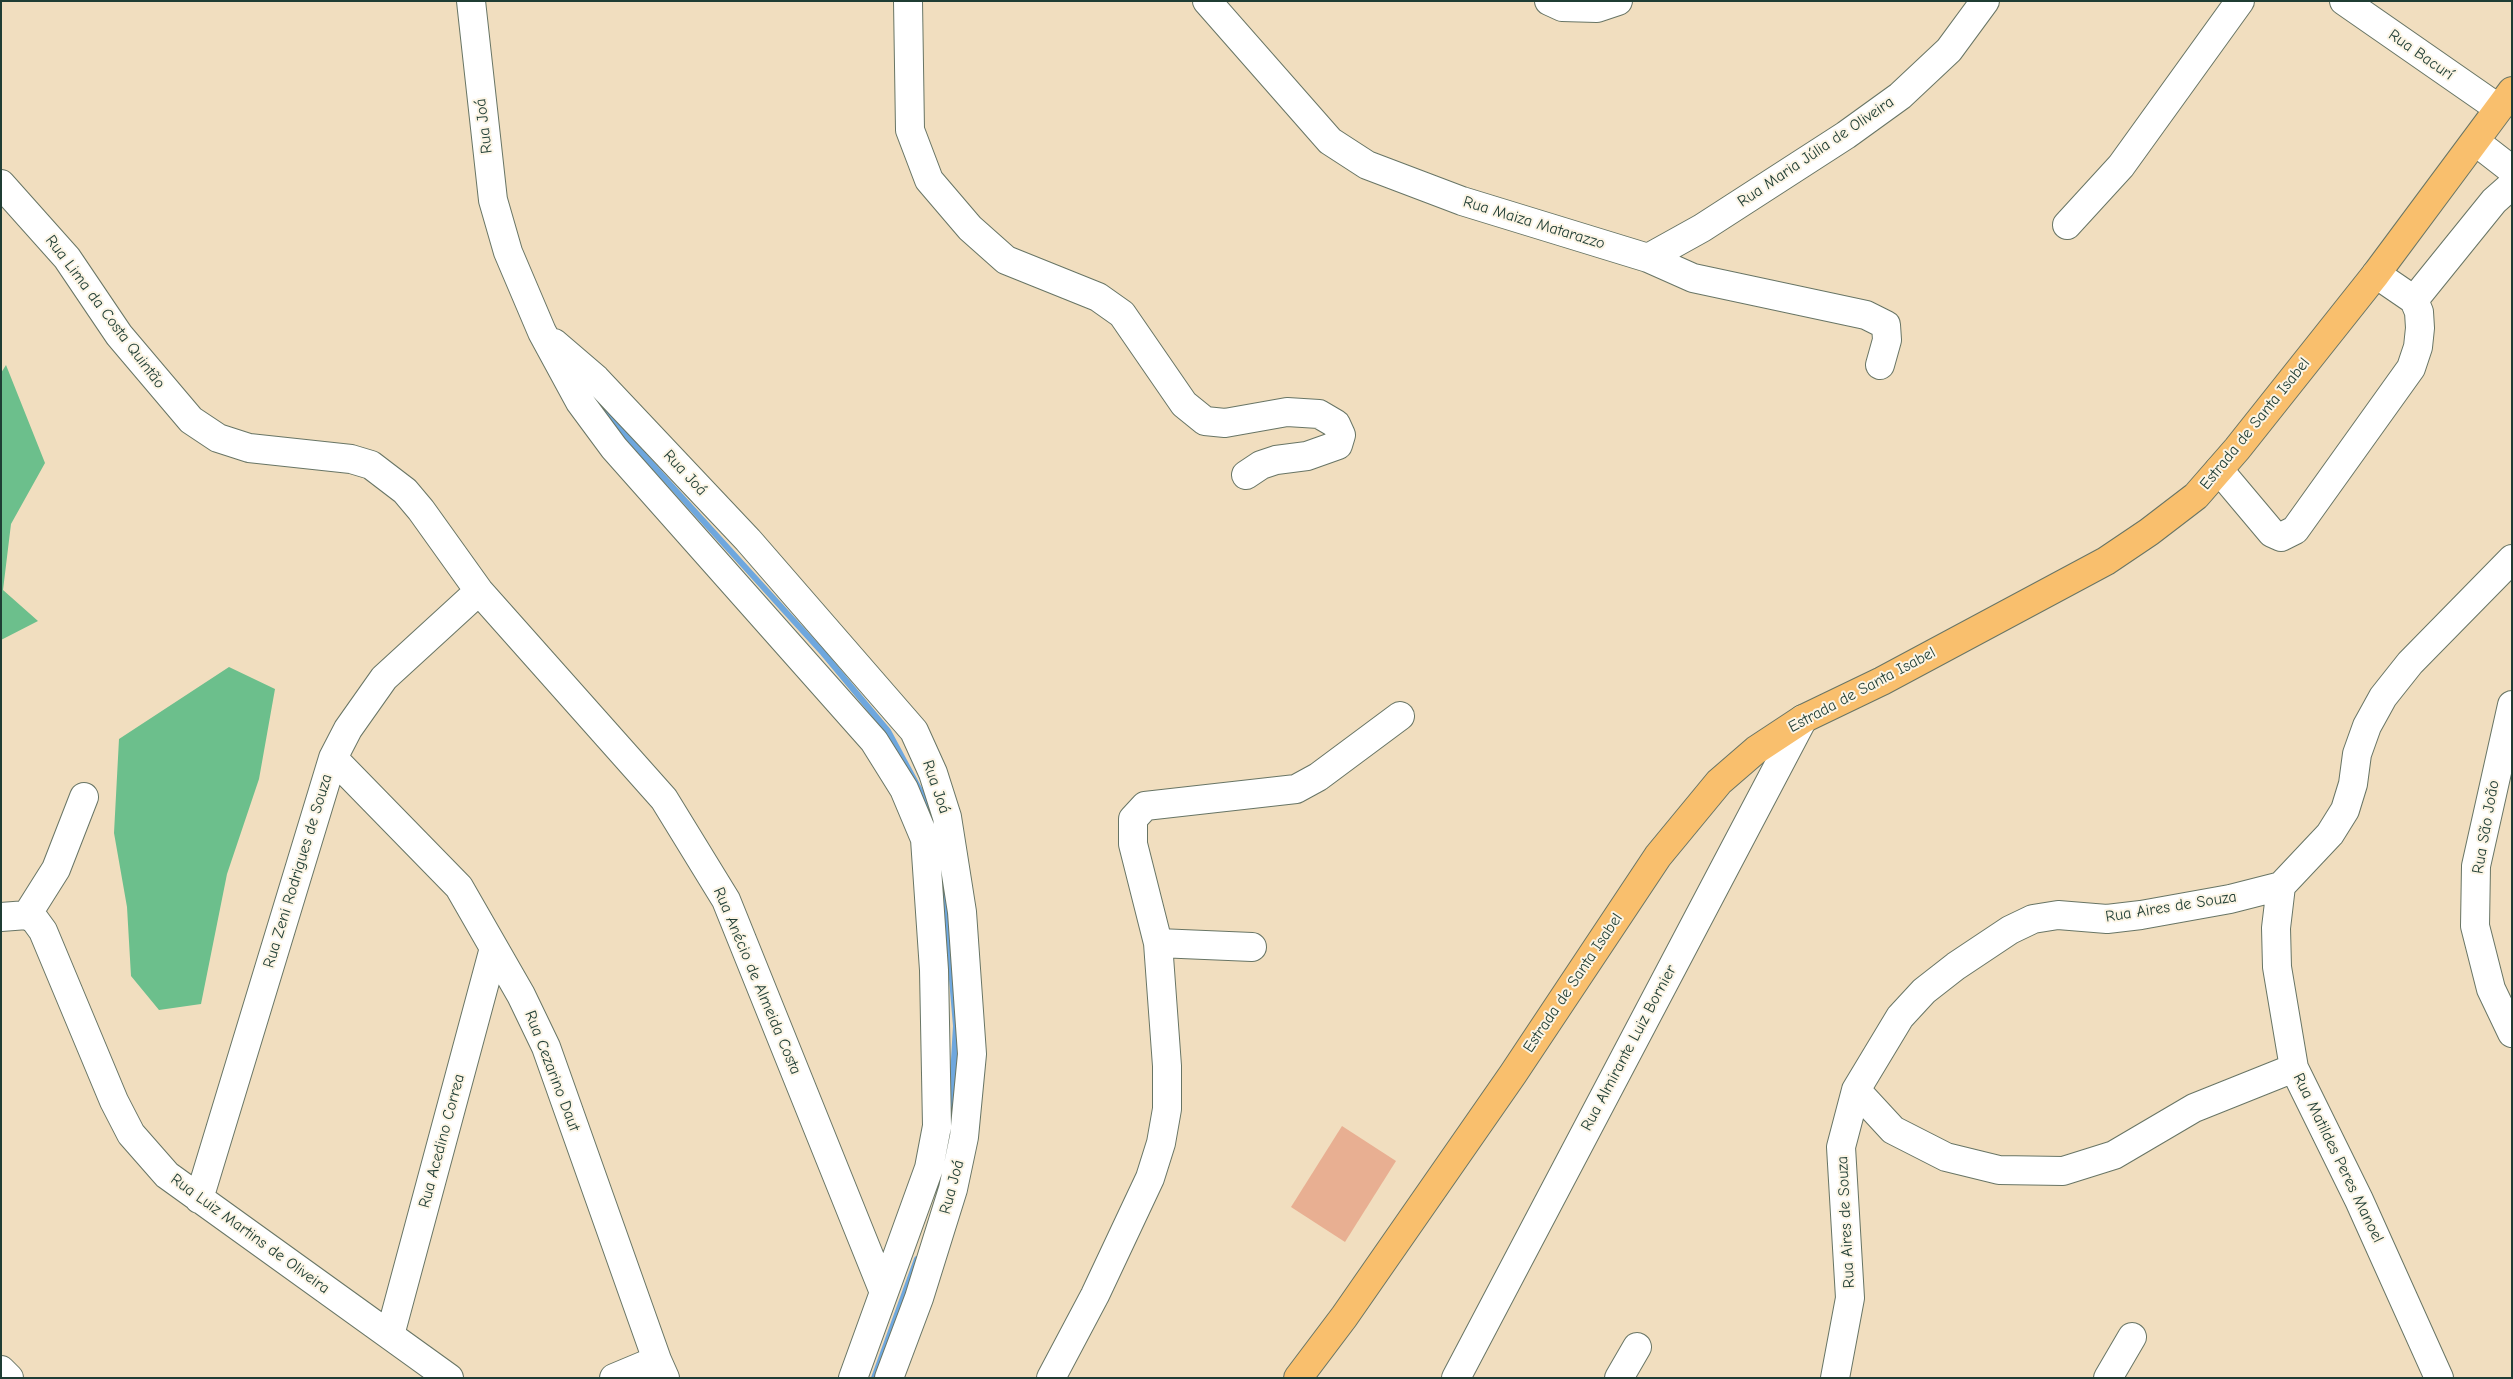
<!DOCTYPE html>
<html>
<head>
<meta charset="utf-8">
<style>
	body { margin:0 }
	#map { position:relative; width:2513px; height:1379px; overflow:hidden; background:#f1debf; font-family:"Comic Neue",sans-serif }
	canvas { display:block }
	.frame { position:absolute; inset:0; border:2px solid #1f3d34; pointer-events:none }
</style>
</head>
<body>
<div id="map">
<canvas width="2513" height="1379"></canvas>
<div class="frame"></div>
</div>
<script>
const ctx = document.querySelector('canvas').getContext('2d');
ctx.lineJoin = 'round';
function fill(path, color) {
  ctx.fillStyle = color;
  ctx.fill(path, 'evenodd');
}
function toPath(rows) {
  const path = new Path2D();
  for (const r of rows) {
    path.moveTo(r[0], r[1]);
    for (let i = 2; i < r.length; i += 2) path.lineTo(r[i], r[i + 1]);
  }
  return path;
}
function stroke(path, color, width, dash) {
  ctx.strokeStyle = color;
  ctx.lineWidth = width;
  ctx.lineCap = dash ? 'butt' : 'round';
  ctx.setLineDash(dash || []);
  ctx.stroke(path);
}
function label(font, color, halo, rows, align = 'center') {
  ctx.font = font + ' "Comic Neue",sans-serif';
  ctx.lineWidth = 4;
  ctx.setLineDash([]);
  ctx.textBaseline = 'middle';
  ctx.strokeStyle = halo;
  ctx.fillStyle = color;
  for (const [text, x, y, turn = 0] of rows) {
    ctx.save();
    ctx.translate(x, y);
    ctx.rotate((+turn || 0) * Math.PI / 180);
    ctx.textAlign = isNaN(turn) ? turn : align;
    if (halo) ctx.strokeText(text, 0, 0);
    ctx.fillText(text, 0, 0);
    ctx.restore();
  }
}
const forest = toPath([
	[6,365,45,463,11,524,3,590,38,621,1,640,1,373],
	[229,667,275,689,259,779,227,874,201,1004,159,1010,131,976,127,907,114,833,119,739]
]);
const stream = toPath([
	[600,407,823,653,888,731,924,798,934,826],
	[944,885,956,1026,949,1144],
	[874,1378,917,1259]
]);
const building = toPath([
	[1342,1126,1396,1161,1345,1242,1291,1207]
]);
const minor = toPath([
	[471,1,493,200,508,252,542,332,580,402,614,448,874,741,904,789,925,839,934,970,937,1126,929,1168,853,1378],
	[908,1,910,130,929,180,970,228,1006,260,1098,297,1122,314,1184,404,1205,421,1225,423,1287,412,1319,414,1336,424,1341,435,1338,445,1307,456,1276,460,1261,465,1246,475],
	[1207,1,1330,141,1367,165,1462,201,1648,258,1693,278,1866,315,1886,325,1887,340,1880,365],
	[1549,1,1562,7,1597,8,1618,1],
	[2344,1,2498,108],
	[2476,142,2512,170],
	[1,184,67,258,119,335,191,420,218,438,249,448,351,459,371,465,405,491,421,510,479,591,664,799,726,900,883,1290],
	[2067,225,2121,166,2240,1],
	[1648,258,1702,228,1846,135,1900,96,1949,50,1985,1],
	[2376,274,2414,300],
	[554,343,596,379,748,540,914,731,933,773,947,817,962,912,972,1054,964,1137,953,1189,919,1298,889,1378],
	[2219,470,2272,533,2281,537,2295,530,2411,368,2418,347,2420,328,2419,312,2414,300,2494,201,2512,185],
	[2512,705,2476,866,2475,926,2491,989,2512,1033],
	[333,758,459,887,521,995,546,1047,657,1360,665,1378],
	[27,915,56,869,84,797],
	[1,917,27,915,35,920,43,931,114,1101,131,1134,167,1175,449,1378],
	[1158,943,1252,947],
	[1856,1090,1893,1130,1946,1157,1999,1170,2063,1171,2114,1155,2194,1108,2294,1068],
	[199,1199,333,758,348,729,384,678,479,591],
	[390,1335,494,948],
	[1,1370,9,1378],
	[614,1378,657,1360],
	[1051,1378,1095,1295,1150,1178,1161,1143,1167,1109,1167,1066,1158,943,1133,844,1133,819,1145,806,1296,789,1318,777,1400,716],
	[1456,1378,1803,719],
	[1619,1378,1637,1347],
	[1835,1378,1850,1298,1841,1147,1856,1090,1900,1017,1924,991,1956,966,2010,930,2033,919,2058,915,2107,919,2141,915,2230,899,2281,886],
	[2108,1378,2132,1337],
	[2439,1378,2359,1200,2294,1068,2277,967,2276,928,2281,886,2330,834,2345,810,2353,784,2357,754,2367,726,2383,697,2410,663,2512,559]
]);
const major = toPath([
	[1298,1378,1344,1317,1513,1074,1658,856,1719,782,1756,750,1803,719,1882,681,2106,561,2149,532,2196,496,2237,449,2376,274,2512,91]
]);
const streetNames = [
	["Rua Bacurí",2421,55,35],
	["Rua Joá",484,126,-97],
	["Rua Maria Júlia de Oliveira",1816,152,-34],
	["Rua Maiza Matarazzo",1534,223,17],
	["Rua Lima da Costa Quintão",105,312,53],
	["Estrada de Santa Isabel",2255,424,-51],
	["Rua Joá",685,473,47],
	["Estrada de Santa Isabel",1862,690,-28],
	["Rua Joá",936,787,71],
	["Rua São João",2486,827,-80],
	["Rua Zeni Rodrigues de Souza",298,871,-73],
	["Rua Aires de Souza",2171,907,-9],
	["Rua Anécio de Almeida Costa",757,981,67],
	["Estrada de Santa Isabel",1573,983,-56],
	["Rua Almirante Luiz Bornier",1629,1048,-62],
	["Rua Cezarino Daut",552,1071,69],
	["Rua Acedino Correa",442,1141,-75],
	["Rua Matildes Peres Manoel",2338,1158,64],
	["Rua Joá",952,1187,-75],
	["Rua Aires de Souza",1846,1222,-93],
	["Rua Luiz Martins de Oliveira",250,1234,36]
];
fill(forest, '#6cbf8c');
stroke(stream, '#6ea7de', 6);
fill(building, '#e8af92');
stroke(minor, '#687565', 30);
stroke(major, '#687565', 30);
stroke(minor, '#fff', 28);
stroke(major, '#f9bf6d', 28);
label('16px', '#1f3d34', '#fcf5e5', streetNames);
</script>
</body>
</html>
